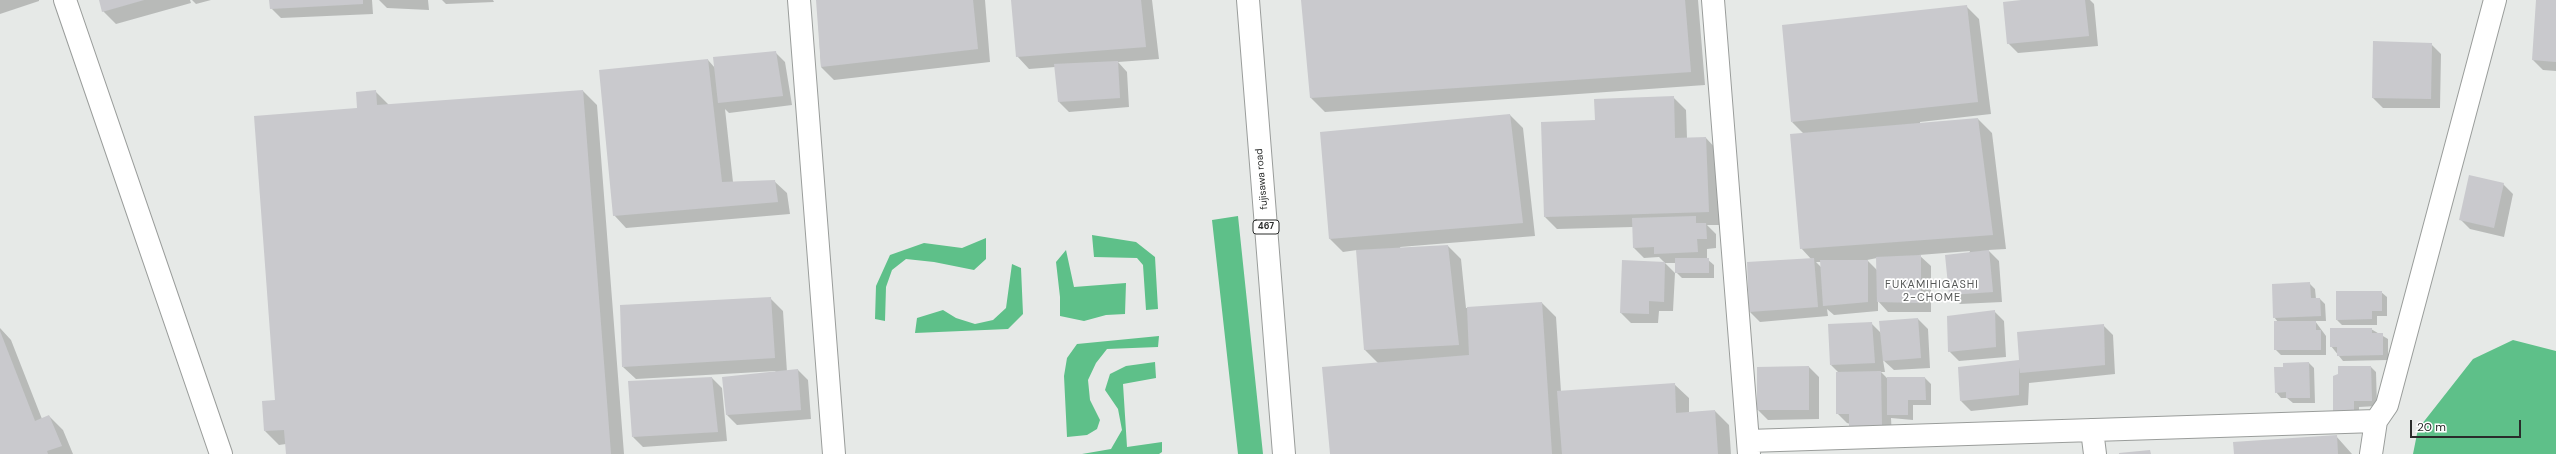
<!DOCTYPE html>
<html>
<head>
<meta charset="utf-8">
<style>
	body { margin:0 }
	#map { position:relative; width:2556px; height:454px; overflow:hidden; background:#e6e9e7; font-family:"DM Sans",sans-serif }
	canvas { display:block }
	.scale { position:absolute; left:2410px; top:420px; width:111px; height:18px; box-sizing:border-box; border:2px solid #2a2c2b; border-top:0; padding-left:5px; font-size:12px; line-height:14px; white-space:nowrap; color:#2a2c2b; -webkit-text-stroke:3px #fff; paint-order:stroke }
</style>
</head>
<body>
<div id="map">
<canvas width="2556" height="454"></canvas>
<div class="scale">20 m</div>
</div>
<script>
const ctx = document.querySelector('canvas').getContext('2d');
ctx.lineJoin = 'round';
function fill(path, color) {
  ctx.fillStyle = color;
  ctx.fill(path, 'evenodd');
}
function toPath(rows) {
  const path = new Path2D();
  for (const r of rows) {
    path.moveTo(r[0], r[1]);
    for (let i = 2; i < r.length; i += 2) path.lineTo(r[i], r[i + 1]);
  }
  return path;
}
function stroke(path, color, width, dash) {
  ctx.strokeStyle = color;
  ctx.lineWidth = width;
  ctx.lineCap = dash ? 'butt' : 'round';
  ctx.setLineDash(dash || []);
  ctx.stroke(path);
}
function label(font, color, halo, rows, align = 'center') {
  ctx.font = font + ' "DM Sans",sans-serif';
  ctx.lineWidth = 3.5;
  ctx.setLineDash([]);
  ctx.textBaseline = 'middle';
  ctx.strokeStyle = halo;
  ctx.fillStyle = color;
  for (const [text, x, y, turn = 0] of rows) {
    ctx.save();
    ctx.translate(x, y);
    ctx.rotate((+turn || 0) * Math.PI / 180);
    ctx.textAlign = isNaN(turn) ? turn : align;
    if (halo) ctx.strokeText(text, 0, 0);
    ctx.fillText(text, 0, 0);
    ctx.restore();
  }
}
const forest = toPath([
	[1238,216,1263,454,1238,454,1212,220],
	[1092,235,1136,242,1155,257,1158,309,1146,310,1143,265,1137,258,1094,257],
	[986,238,986,259,974,270,934,262,906,259,892,270,886,287,885,321,875,319,876,286,890,255,924,243,962,248],
	[1066,250,1074,287,1126,283,1125,314,1106,315,1084,321,1060,316,1060,297,1056,262],
	[1012,264,1021,268,1023,314,1008,329,915,333,917,318,943,310,956,318,975,324,993,320,1006,308],
	[1159,336,1158,347,1107,349,1096,363,1088,380,1090,400,1100,420,1097,429,1087,435,1067,437,1064,376,1067,358,1077,344],
	[2513,340,2556,351,2556,454,2413,454,2418,429,2473,359],
	[1155,362,1156,378,1123,384,1127,447,1162,442,1162,452,1159,454,1082,454,1111,449,1122,430,1118,409,1105,390,1110,374,1126,366]
]);
const shadow = toPath([
	[0,0,39,0,39,1,0,14],
	[100,0,190,0,191,3,116,24,103,11],
	[192,0,211,0,196,4],
	[270,0,372,0,373,14,281,18,271,8],
	[379,0,428,0,429,10,387,8],
	[442,0,493,0,494,2,446,4],
	[817,0,985,0,990,62,834,80,821,67],
	[1012,0,1152,0,1159,59,1118,62,1127,72,1129,107,1069,112,1059,102,1055,67,1029,69,1017,56],
	[1302,0,1698,0,1705,85,1325,112,1311,98],
	[2031,0,2090,0,2094,4,2098,46,2018,53,2008,43],
	[2537,0,2556,0,2556,71,2543,70,2533,60],
	[1966,6,1979,19,1991,114,1920,122,1920,124,1978,119,1992,133,2006,249,1988,250,1999,261,2002,302,1960,304,1950,294,1970,251,1919,255,1931,266,1931,312,1888,312,1878,301,1878,311,1834,315,1827,309,1828,316,1760,322,1750,312,1812,260,1801,248,1804,134,1792,122],
	[1877,258,1877,270,1868,261,1862,261],
	[1816,262,1821,262,1821,267],
	[2431,44,2441,54,2440,108,2383,108,2373,98],
	[775,52,785,62,792,105,729,113,725,109,733,182,774,181,787,193,790,214,626,228,614,215,708,60,715,68],
	[375,91,389,105,583,91,597,105,624,454,287,454,286,444,279,445,265,431,276,401,358,109],
	[1673,97,1686,110,1687,138,1706,138,1718,151,1721,225,1707,225,1716,234,1716,248,1707,249,1707,259,1714,265,1714,278,1682,278,1676,272,1676,263,1665,263,1675,273,1673,311,1659,311,1658,323,1631,323,1621,313,1665,263,1659,257,1644,258,1634,248,1633,227,1557,229,1545,217,1596,121],
	[1510,115,1523,128,1535,236,1400,247,1401,249,1448,246,1461,259,1466,308,1542,303,1556,317,1561,392,1674,384,1689,398,1689,413,1715,411,1729,425,1731,454,1331,454,1378,363,1365,350,1357,250,1343,252,1330,239,1321,133],
	[2503,184,2513,194,2504,237,2470,229,2460,219],
	[2310,284,2315,289,2316,299,2320,299,2325,304,2326,321,2315,321,2326,336,2326,355,2281,355,2275,349,2278,322,2274,317],
	[2381,292,2387,297,2387,316,2377,316,2377,325,2342,325,2337,320],
	[770,298,783,311,787,372,798,370,808,380,811,419,737,425,727,415,776,371,636,379,623,367],
	[1994,311,2004,321,2006,357,1959,361,1949,351],
	[1918,319,1928,329,1930,368,1894,370,1883,360,1885,372,1881,372,1887,378,1925,378,1931,384,1931,405,1913,405,1913,420,1891,418,1892,437,1847,423,1837,413,1839,373,1831,365,1871,323,1881,333],
	[2103,325,2113,335,2115,374,2029,383,2028,405,1971,411,1961,401,1959,368,2020,361],
	[0,328,11,340,42,419,49,416,63,430,73,454,0,454],
	[2371,329,2388,339,2388,360,2343,361,2331,346],
	[2309,363,2314,368,2315,403,2293,403,2287,398,2281,398,2276,392,2284,368],
	[1809,367,1819,377,1819,419,1768,420,1758,410,1758,368],
	[2371,367,2376,372,2377,406,2359,407,2359,415,2340,416,2334,410],
	[712,378,722,388,727,441,643,447,633,437],
	[2336,436,2352,454,2235,454]
]);
const building = toPath([
	[99,0,144,0,102,12],
	[269,0,363,0,363,4,270,9],
	[816,0,973,0,978,49,821,67],
	[1011,0,1141,0,1146,47,1016,57],
	[1301,0,1685,0,1691,72,1310,98],
	[2021,0,2085,0,2089,36,2007,44,2003,2],
	[2536,0,2556,0,2556,62,2532,60],
	[1967,5,1978,102,1791,122,1782,25],
	[2373,41,2432,43,2431,99,2372,98],
	[776,51,783,96,718,103,713,57],
	[708,59,722,182,775,180,778,202,613,216,599,70],
	[1118,61,1120,98,1058,102,1054,64],
	[376,90,377,105,583,90,611,454,286,454,284,430,264,431,262,401,275,400,254,116,357,108,356,92],
	[1674,96,1675,138,1706,137,1709,212,1544,217,1541,122,1595,120,1594,99],
	[1510,114,1523,223,1329,239,1320,132],
	[1978,118,1993,235,1800,249,1790,134],
	[2469,175,2504,183,2494,228,2459,220],
	[1696,216,1696,223,1706,223,1707,239,1697,239,1698,252,1654,254,1654,247,1633,248,1632,218],
	[1448,245,1459,345,1364,350,1356,250],
	[1989,250,1993,292,1949,295,1945,255],
	[1921,255,1921,303,1877,302,1876,257],
	[1675,258,1709,258,1709,273,1675,273],
	[1814,258,1818,307,1749,312,1747,262],
	[1622,260,1665,262,1664,302,1649,301,1649,314,1620,313],
	[1820,260,1868,260,1868,302,1823,306],
	[2310,282,2311,298,2320,298,2321,316,2273,318,2272,284],
	[2336,291,2382,291,2382,311,2372,311,2372,319,2336,320],
	[771,297,775,358,622,367,620,305],
	[1542,302,1552,454,1330,454,1322,367,1469,355,1467,307],
	[1995,310,1996,347,1948,352,1947,316],
	[1918,318,1921,358,1883,361,1879,321],
	[2274,321,2316,321,2316,330,2321,330,2321,350,2274,350],
	[1872,322,1875,363,1830,365,1828,324],
	[2104,324,2105,365,2020,373,2019,367,2019,395,1960,401,1958,367,2019,360,2017,332],
	[2330,328,2372,328,2372,333,2383,333,2383,355,2337,356,2337,347,2330,347],
	[0,331,35,421,49,415,62,446,47,451,48,454,0,454],
	[2309,362,2310,398,2286,398,2286,392,2275,393,2274,367,2283,367,2283,363],
	[1809,366,1809,410,1757,410,1757,367],
	[2338,366,2371,366,2372,401,2354,401,2354,410,2333,411,2333,376,2338,374],
	[798,369,801,410,726,415,722,377],
	[1881,371,1882,427,1849,427,1849,414,1836,414,1836,372],
	[712,377,718,432,632,437,628,381],
	[1887,377,1925,377,1926,400,1908,400,1908,415,1887,415],
	[1675,383,1676,413,1715,410,1718,454,1562,454,1557,391],
	[2337,435,2338,454,2234,454,2233,442],
	[2150,450,2151,454,2119,454,2119,453]
]);
const minor = toPath([
	[65,0,221,454],
	[799,0,834,454],
	[1713,0,1749,454],
	[2092,430,2095,454],
	[1748,441,2376,421],
	[2371,454,2376,421,2387,405,2495,0]
]);
const highway = toPath([
	[1248,0,1284,454]
]);
const shields = [
	[1266,227,26]
];
const shieldNames = [
	["467",1266,227]
];
const streetNames = [
	["fujisawa road",1262,179,-95]
];
const neighbourhoodNames = [
	["FUKAMIHIGASHI",1932,285],
	["2-CHOME",1932,298]
];
fill(forest, '#5ec089');
fill(shadow, '#0003');
fill(building, '#c9c9cd');
stroke(minor, '#9a9d9b', 24);
stroke(highway, '#9a9d9b', 24);
stroke(minor, '#fff', 22);
stroke(highway, '#fff', 22);
for (const [x, y, w] of shields) {
  const box = new Path2D();
  box.roundRect(x - w / 2, y - 7, w, 14, 3);
  ctx.fillStyle = '#fff';
  ctx.fill(box);
  stroke(box, '#2a2c2b', 1);
}
label('bold 9px', '#2a2c2b', null, shieldNames);
label('10px', '#2a2c2b', '#fff', streetNames);
ctx.letterSpacing = '1px';
label('11px', '#565857', '#fff', neighbourhoodNames);
ctx.letterSpacing = '0px';
</script>
</body>
</html>
